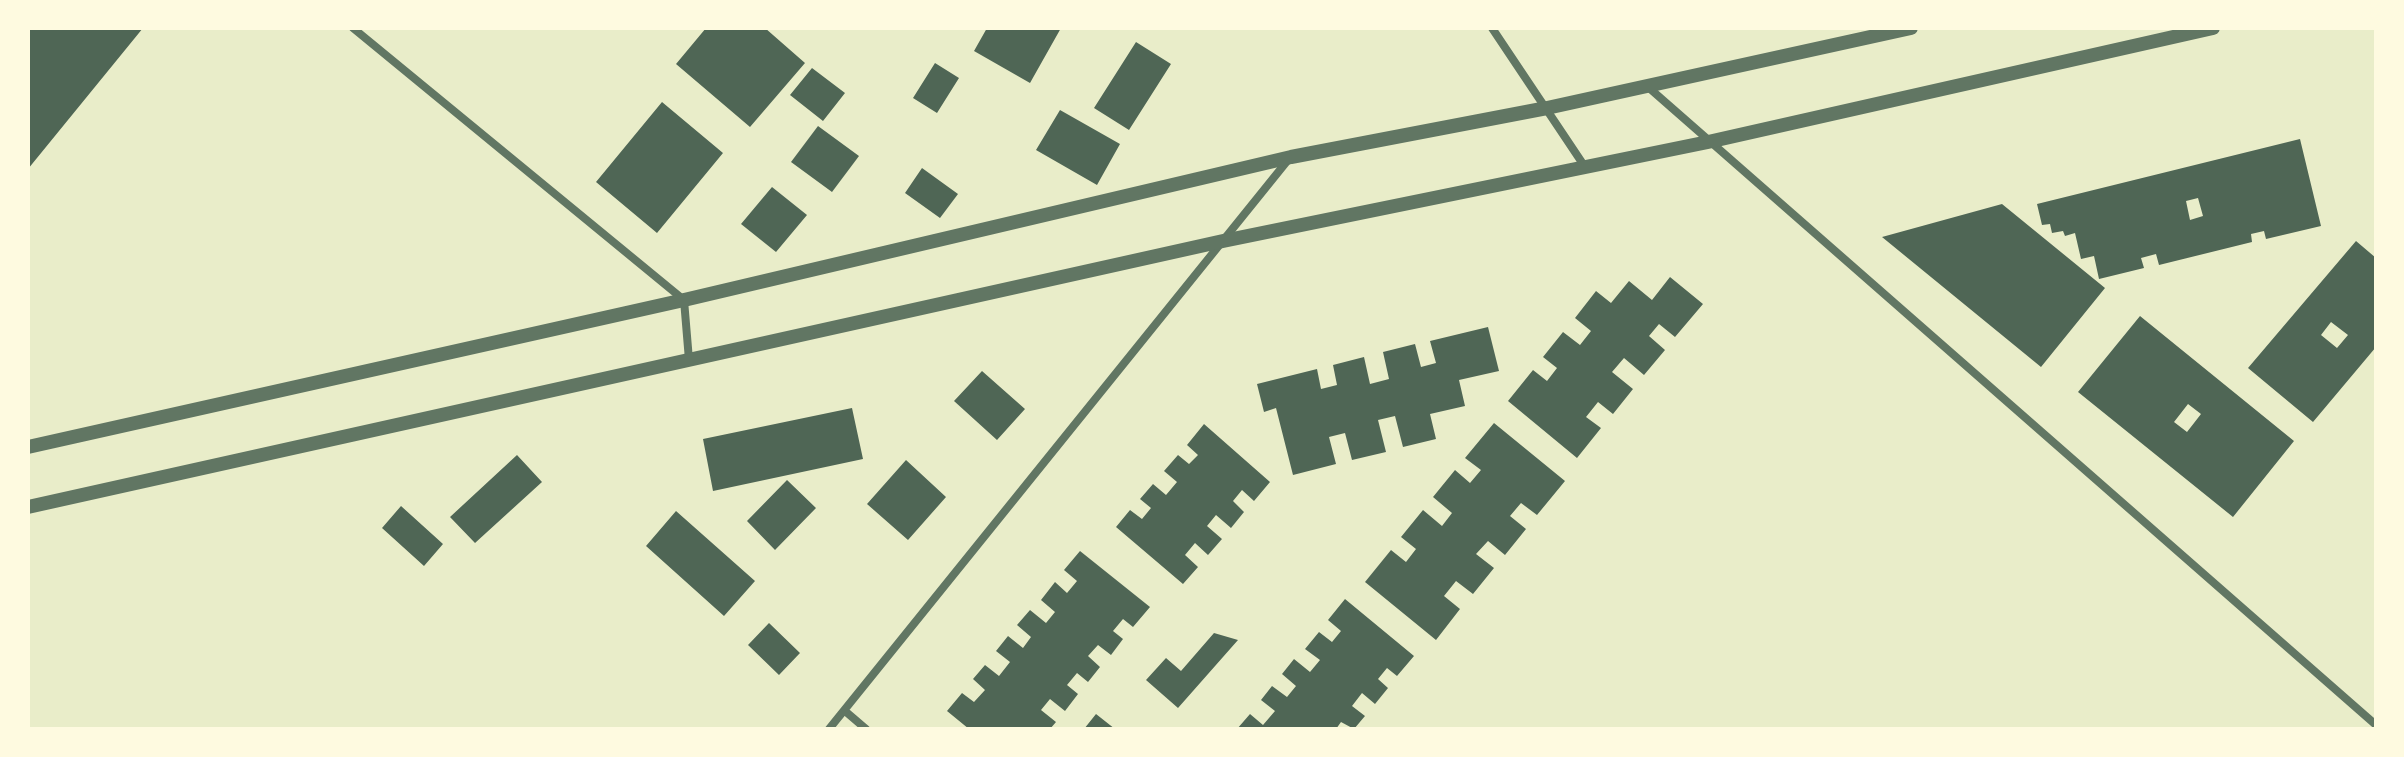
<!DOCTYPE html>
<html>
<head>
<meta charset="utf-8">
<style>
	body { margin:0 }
	#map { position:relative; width:2404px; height:757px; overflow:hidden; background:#e9edc9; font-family:"Asap Condensed",sans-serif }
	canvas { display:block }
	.frame { position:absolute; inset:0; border:30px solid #fefae0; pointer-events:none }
</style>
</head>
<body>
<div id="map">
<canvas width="2404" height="757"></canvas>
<div class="frame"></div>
</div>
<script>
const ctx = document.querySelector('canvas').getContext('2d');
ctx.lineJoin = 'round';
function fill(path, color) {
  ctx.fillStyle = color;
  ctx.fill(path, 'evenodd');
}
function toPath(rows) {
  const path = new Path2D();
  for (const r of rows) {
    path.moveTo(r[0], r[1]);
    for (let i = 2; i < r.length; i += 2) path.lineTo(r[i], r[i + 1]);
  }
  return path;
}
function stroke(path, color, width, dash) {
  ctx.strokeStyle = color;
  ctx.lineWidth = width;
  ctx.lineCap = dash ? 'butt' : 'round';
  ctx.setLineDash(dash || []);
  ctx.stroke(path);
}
const building = toPath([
	[28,28,143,28,28,169],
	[706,28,765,28,805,63,750,127,676,64],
	[987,28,1061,28,1030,83,974,51],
	[1136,42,1171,64,1129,130,1094,108],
	[935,63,959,78,937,113,913,98],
	[812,68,845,93,823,121,790,95],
	[662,102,723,153,657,233,596,182],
	[1060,110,1120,144,1097,185,1036,150],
	[818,126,859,156,832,192,791,162],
	[2300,139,2321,226,2266,239,2264,231,2251,234,2252,242,2159,265,2156,254,2141,258,2144,268,2099,279,2094,256,2081,259,2075,233,2065,236,2063,231,2052,233,2050,224,2042,225,2037,204],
	[2198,198,2203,216,2190,220,2186,201],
	[922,168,958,194,940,218,905,193],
	[772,187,807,215,776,252,741,224],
	[2002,204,2105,288,2041,367,1882,237],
	[2356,241,2376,258,2376,347,2313,422,2248,368],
	[2331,322,2348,335,2337,348,2321,335],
	[1670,277,1703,304,1675,337,1659,324,1649,336,1665,350,1644,375,1624,358,1612,372,1633,389,1613,414,1598,402,1586,417,1601,428,1577,458,1508,401,1533,370,1547,381,1557,368,1543,357,1563,332,1580,345,1591,331,1575,318,1596,291,1611,303,1629,281,1652,300],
	[2140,316,2294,441,2233,517,2078,392],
	[2188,404,2201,414,2187,432,2174,422],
	[1488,327,1499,371,1459,380,1465,406,1430,414,1436,439,1403,447,1395,416,1378,420,1386,452,1352,460,1345,433,1329,437,1336,464,1293,475,1276,408,1264,412,1257,384,1317,369,1321,389,1337,385,1333,365,1364,357,1370,384,1389,379,1383,352,1415,344,1421,367,1436,363,1430,341],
	[982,371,1025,409,997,440,954,401],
	[852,408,863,459,713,491,703,439],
	[1494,423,1565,481,1537,515,1521,503,1510,516,1526,529,1505,555,1488,541,1476,554,1494,568,1473,594,1456,581,1444,596,1460,609,1436,640,1365,582,1391,550,1406,562,1416,549,1401,537,1423,510,1442,526,1452,513,1433,497,1455,470,1470,483,1481,470,1465,458],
	[1204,424,1270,482,1254,501,1242,490,1233,501,1244,512,1231,528,1216,515,1207,526,1222,539,1208,555,1195,543,1185,555,1198,567,1183,584,1116,527,1130,510,1142,519,1151,508,1140,499,1153,484,1166,495,1177,482,1164,471,1178,455,1189,464,1198,455,1187,445],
	[517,455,542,482,475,543,450,517],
	[906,460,946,497,908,540,867,504],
	[787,480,816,508,775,550,747,521],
	[401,506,443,544,424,566,382,528],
	[676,511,755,581,724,616,646,546],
	[1080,551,1150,607,1133,627,1123,619,1113,631,1123,639,1111,655,1098,645,1088,656,1100,667,1088,682,1077,673,1067,685,1078,694,1065,711,1050,699,1041,710,1056,722,1050,729,969,729,947,711,962,693,974,702,985,690,973,679,985,665,999,676,1010,662,996,651,1008,636,1023,648,1031,637,1017,625,1030,610,1046,623,1055,612,1041,600,1055,582,1067,593,1077,581,1064,570],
	[1345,599,1414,656,1397,676,1387,668,1378,679,1388,688,1375,704,1362,693,1352,706,1365,716,1354,729,1341,722,1336,729,1237,729,1250,714,1263,725,1275,711,1261,700,1272,686,1287,697,1296,686,1282,674,1294,659,1310,672,1320,660,1305,649,1319,632,1332,642,1341,631,1328,620],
	[769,623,800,653,779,675,748,645],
	[1214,633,1238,640,1178,708,1146,680,1166,658,1181,671],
	[1096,714,1115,729,1084,729]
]);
const minor = toPath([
	[353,28,684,300,689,360],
	[1492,28,1585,167],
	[1648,87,2376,725],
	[845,711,866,729],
	[829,729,1288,160]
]);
const tertiary = toPath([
	[28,447,684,300,1291,157,1547,108,1911,28],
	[28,507,1223,241,1708,142,2213,28]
]);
fill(building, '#4f6655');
stroke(minor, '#617663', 8);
stroke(tertiary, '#617663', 14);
</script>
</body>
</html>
